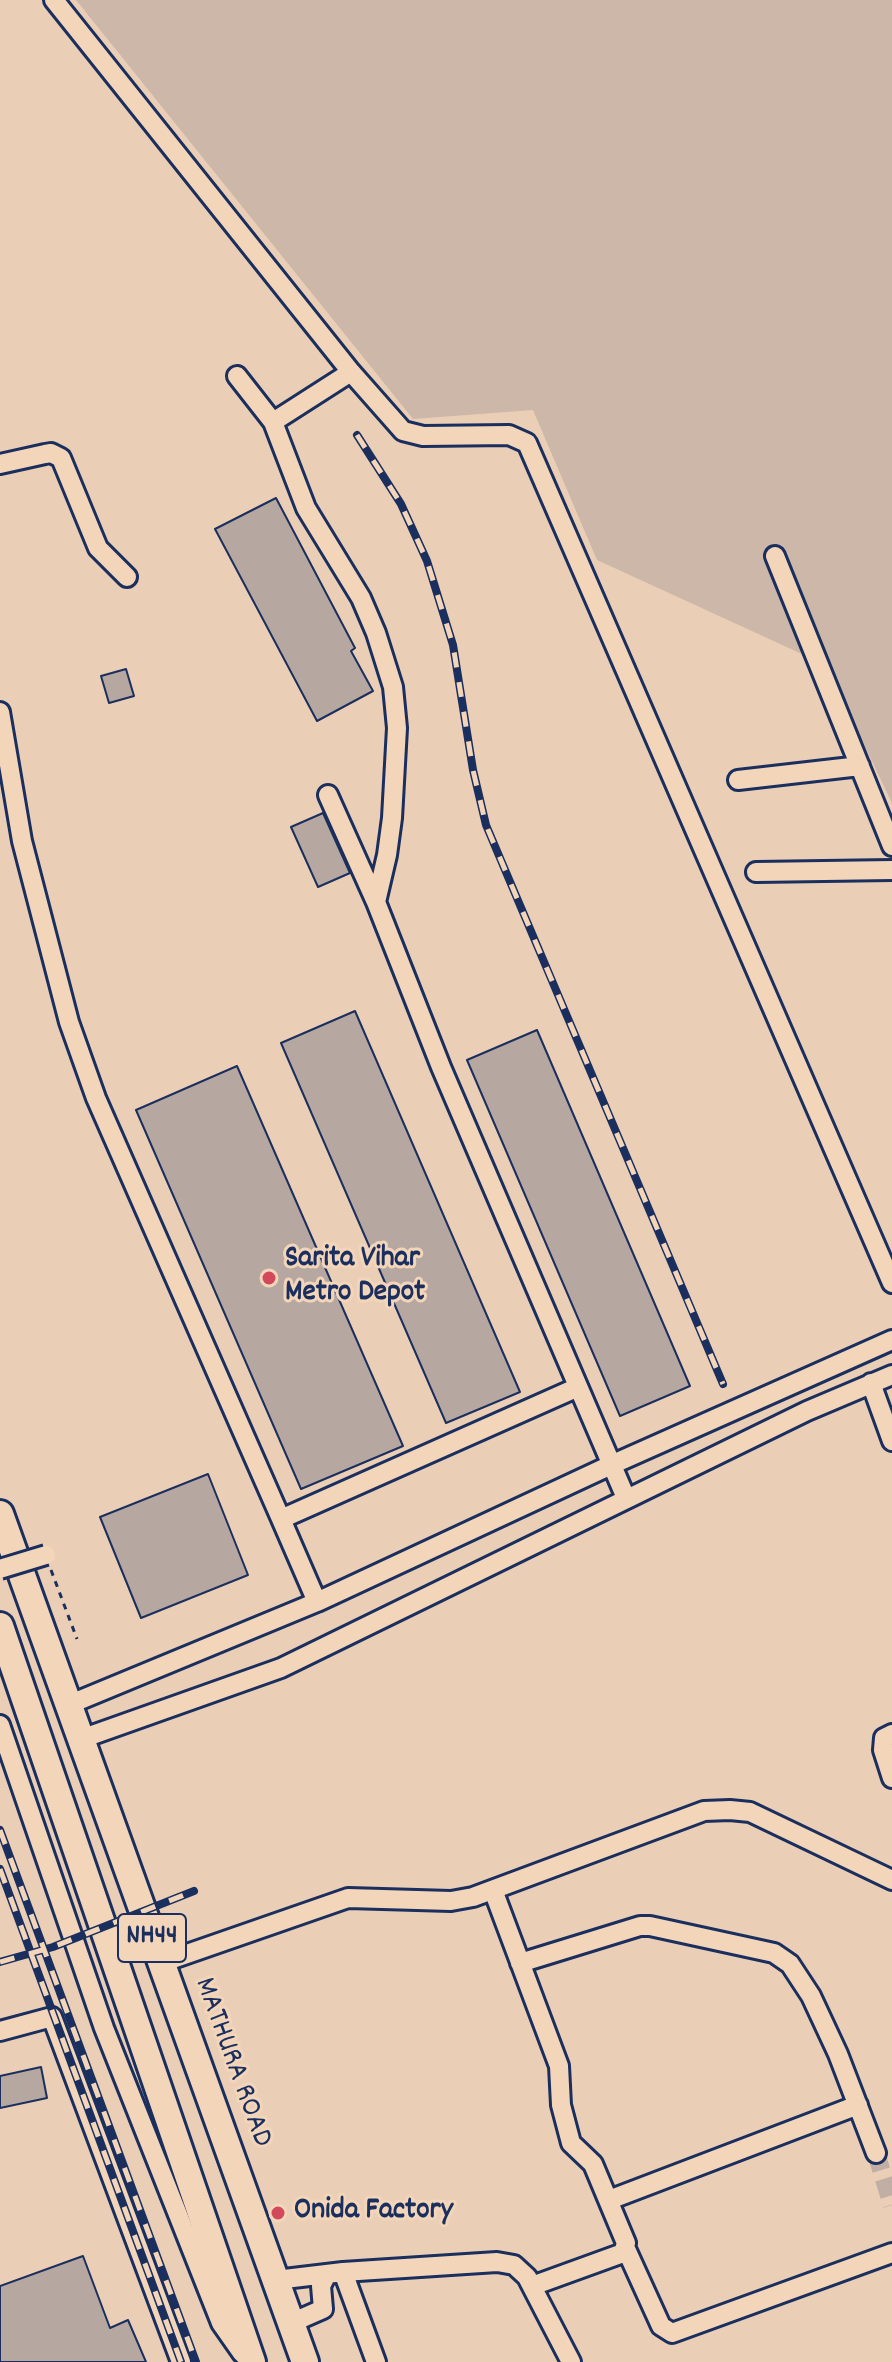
<!DOCTYPE html>
<html>
<head>
<meta charset="utf-8">
<style>
	body { margin:0 }
	canvas { display:block; background:#eaceb6 }
</style>
</head>
<body>
<canvas width="892" height="2362"></canvas>
<script>
const ctx = document.querySelector('canvas').getContext('2d');
ctx.lineJoin = 'round';
function fill(path, color) {
  ctx.fillStyle = color;
  ctx.fill(path, 'evenodd');
}
function toPath(rows) {
  const path = new Path2D();
  for (const r of rows) {
    path.moveTo(r[0], r[1]);
    for (let i = 2; i < r.length; i += 2) path.lineTo(r[i], r[i + 1]);
  }
  return path;
}
function stroke(path, color, width, dash) {
  ctx.strokeStyle = color;
  ctx.lineWidth = width;
  ctx.lineCap = dash ? 'butt' : 'round';
  ctx.setLineDash(dash || []);
  ctx.stroke(path);
}
function label(font, color, halo, rows, align = 'center') {
  ctx.font = font + ' Dekko,sans-serif';
  ctx.lineWidth = 6;
  ctx.setLineDash([]);
  ctx.textBaseline = 'middle';
  ctx.strokeStyle = halo;
  ctx.fillStyle = color;
  for (const [text, x, y, turn = 0] of rows) {
    ctx.save();
    ctx.translate(x, y);
    ctx.rotate((+turn || 0) * Math.PI / 180);
    ctx.textAlign = isNaN(turn) ? turn : align;
    if (halo) ctx.strokeText(text, 0, 0);
    ctx.fillText(text, 0, 0);
    ctx.restore();
  }
}
const green = toPath([
	[76,0,892,0,892,803,826,665,597,560,533,410,413,419]
]);
const building = toPath([
	[276,498,355,648,351,651,373,691,317,721,215,529,276,498],
	[126,669,134,696,109,703,101,676,126,669],
	[323,813,350,873,318,887,291,827,323,813],
	[355,1011,520,1392,446,1423,281,1043,355,1011],
	[537,1030,690,1386,620,1416,467,1060,537,1030],
	[237,1066,403,1446,301,1489,136,1110,237,1066],
	[208,1474,248,1575,141,1618,100,1517,208,1474],
	[41,2067,47,2098,0,2108,0,2076,41,2067],
	[83,2256,110,2328,128,2320,146,2362,0,2362,0,2286,83,2256]
]);
const minorTunnel = toPath([
	[876,2153,892,2205]
]);
const path = toPath([
	[51,1570,77,1639]
]);
const minor = toPath([
	[54,0,351,372,403,431,423,436,509,435,527,443,892,1283],
	[237,376,273,422,306,508,361,598,376,633,393,687,397,728,392,818,387,855,376,902,441,1067,626,1498],
	[273,422,351,372],
	[0,464,45,454,51,453,61,458,98,548,127,577],
	[775,556,892,846],
	[0,712,22,841,69,1022,96,1098,281,1519],
	[738,780,860,766],
	[328,795,376,902],
	[756,872,892,870],
	[871,1383,892,1441],
	[317,1602,281,1519,576,1388],
	[68,1705,317,1602,611,1465,892,1340],
	[0,1725,104,2028,221,2323,242,2353],
	[892,1734,884,1738,883,1750,892,1778],
	[81,1739,281,1668,807,1411,892,1375],
	[493,1890,559,2066,561,2105,571,2143,593,2164,626,2243,623,2253,532,2286],
	[161,1963,348,1898,451,1901,473,1897,704,1811,730,1810,750,1812,892,1880],
	[520,1963,640,1926,650,1926,774,1953,790,1964,811,1996,838,2054,876,2153],
	[0,2031,52,2017,181,2362],
	[609,2200,858,2105],
	[626,2249,661,2326,672,2333,892,2253],
	[343,2272,376,2362],
	[276,2280,343,2272,497,2262,514,2265,527,2277,571,2362],
	[291,2323,323,2309,321,2286,327,2274]
]);
const highway = toPath([
	[0,1514,305,2362],
	[0,1626,252,2362]
]);
const rail = toPath([
	[357,435,401,504,427,561,453,645,473,770,486,825,723,1384],
	[0,1830,196,2362],
	[0,1869,181,2362],
	[0,1962,53,1947,194,1891]
]);
const minorBridge = toPath([
	[0,1569,46,1555]
]);
const markers = [
	[269,1278,8,"#d1495b"],
	[278,2213,8,"#d1495b"]
];
const shields = [
	[152,1938,68]
];
const shieldNames = [
	["NH44",152,1938]
];
const poiNames = [
	["Sarita Vihar",285,1261],
	["Metro Depot",285,1295],
	["Onida Factory",294,2213]
];
const streetNames = [
	["MATHURA ROAD",231,2063,70]
];
fill(green, '#ccb7a9');
fill(building, '#b7a7a1');
stroke(building, '#1b2f5e', 2);
stroke(minorTunnel, '#c1aea4', 18, [18, 9]);
stroke(minor, '#1b2f5e', 24);
stroke(highway, '#1b2f5e', 32);
stroke(path, '#1b2f5e', 3, [6, 6]);
stroke(minor, '#f3d5ba', 18);
stroke(highway, '#f3d5ba', 26);
stroke(rail, '#1b2f5e', 8);
stroke(rail, '#f3d5ba', 5, [15]);
stroke(minorBridge, '#1b2f5e', 24, []);
stroke(minorBridge, '#f3d5ba', 18);
for (const [x, y, r, color] of markers) {
  const dot = new Path2D();
  dot.arc(x, y, r, 0, 2 * Math.PI);
  ctx.fillStyle = color;
  ctx.fill(dot);
  stroke(dot, '#f3d5ba', 3);
}
for (const [x, y, w] of shields) {
  const box = new Path2D();
  box.roundRect(x - w / 2, y - 24, w, 48, 6);
  ctx.fillStyle = '#f3d5ba';
  ctx.fill(box);
  stroke(box, '#1b2f5e', 2);
}
label('bold 28px', '#1b2f5e', null, shieldNames);
label('bold 30px', '#1b2f5e', '#f3d5ba', poiNames, 'left');
label('30px', '#1b2f5e', '#f3d5ba', streetNames);
</script>
</body>
</html>
